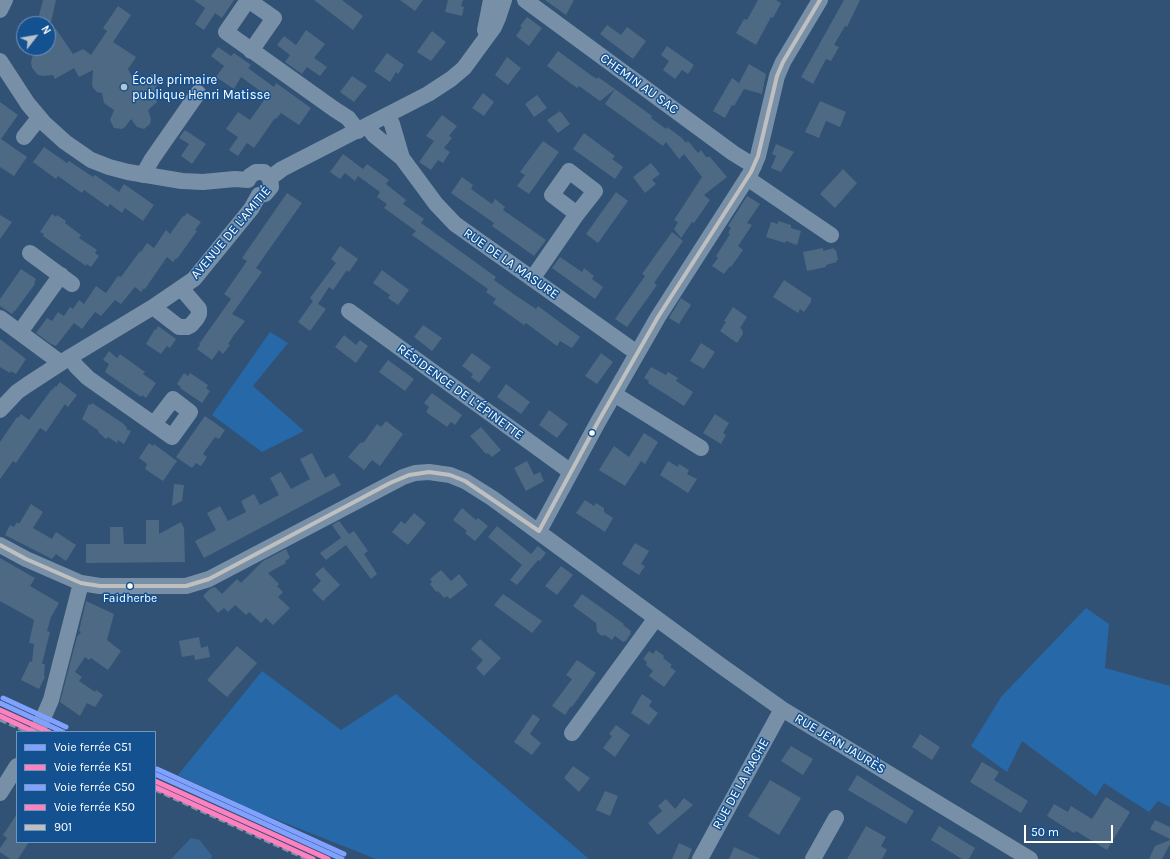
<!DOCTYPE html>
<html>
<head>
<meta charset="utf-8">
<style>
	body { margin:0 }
	#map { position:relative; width:1170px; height:859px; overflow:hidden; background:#315274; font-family:Karla,sans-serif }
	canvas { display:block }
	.legend { position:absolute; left:16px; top:731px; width:140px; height:112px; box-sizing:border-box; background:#145191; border:1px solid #7297bd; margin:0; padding:5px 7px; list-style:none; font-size:12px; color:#fff }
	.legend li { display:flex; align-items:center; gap:8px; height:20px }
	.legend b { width:20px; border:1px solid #7297bd }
	.north { position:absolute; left:16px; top:16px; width:40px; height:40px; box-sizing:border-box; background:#145191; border:1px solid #7297bd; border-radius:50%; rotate:59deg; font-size:11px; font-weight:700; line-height:16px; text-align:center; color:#fff }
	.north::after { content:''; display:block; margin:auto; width:14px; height:18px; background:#b7c2ce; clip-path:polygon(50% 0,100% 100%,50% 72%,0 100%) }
	.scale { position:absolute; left:1024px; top:825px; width:89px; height:18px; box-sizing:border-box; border:2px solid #fff; border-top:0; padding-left:5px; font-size:12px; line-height:14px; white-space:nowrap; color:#fff; -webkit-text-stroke:3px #145191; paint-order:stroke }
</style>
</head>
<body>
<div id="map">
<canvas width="1170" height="859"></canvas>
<ul class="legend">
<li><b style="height:5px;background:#80a1ff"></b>Voie ferrée C51</li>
<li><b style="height:5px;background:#ff80bf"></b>Voie ferrée K51</li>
<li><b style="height:5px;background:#80a1ff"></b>Voie ferrée C50</li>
<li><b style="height:5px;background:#ff80bf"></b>Voie ferrée K50</li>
<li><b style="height:5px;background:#bfbfbf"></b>901</li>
</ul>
<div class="north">N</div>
<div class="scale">50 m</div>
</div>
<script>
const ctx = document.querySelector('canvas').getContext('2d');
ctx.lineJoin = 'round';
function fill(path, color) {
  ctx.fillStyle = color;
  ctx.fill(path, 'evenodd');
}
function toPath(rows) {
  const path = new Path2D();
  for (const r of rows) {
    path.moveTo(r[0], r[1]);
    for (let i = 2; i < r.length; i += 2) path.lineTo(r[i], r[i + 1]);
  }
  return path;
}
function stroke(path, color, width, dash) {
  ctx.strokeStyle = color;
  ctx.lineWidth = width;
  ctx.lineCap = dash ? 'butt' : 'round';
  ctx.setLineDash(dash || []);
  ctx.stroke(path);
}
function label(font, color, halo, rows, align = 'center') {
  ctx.font = font + ' Karla,sans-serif';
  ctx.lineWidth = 3;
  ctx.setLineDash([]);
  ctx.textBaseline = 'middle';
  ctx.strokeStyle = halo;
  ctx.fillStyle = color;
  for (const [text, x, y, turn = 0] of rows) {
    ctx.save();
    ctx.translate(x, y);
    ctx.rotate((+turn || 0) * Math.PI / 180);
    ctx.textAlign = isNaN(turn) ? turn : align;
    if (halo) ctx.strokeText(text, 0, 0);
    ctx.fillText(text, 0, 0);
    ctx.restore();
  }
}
const green = toPath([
	[270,332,288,343,253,386,304,431,262,452,212,415],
	[1086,608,1109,624,1105,668,1170,686,1170,807,1158,801,1149,812,1104,783,1096,796,1022,741,1007,772,971,746,1001,697],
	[262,671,341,730,396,694,589,859,376,859,260,813,178,775]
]);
const water = toPath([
	[191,838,200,840,212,856,211,859,171,859]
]);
const building = toPath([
	[43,0,56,0,51,22,38,19],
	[194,0,234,0,222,18,215,13,204,30,195,24,205,8],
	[314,0,342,0,363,16,353,30],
	[400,0,423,0,415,11],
	[448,0,463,0,461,6,464,7,462,16,445,12],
	[545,0,574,0,566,15],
	[758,0,776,0,781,3,773,18,771,17,756,45,736,33,744,19,747,20],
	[844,0,860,0,847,27,845,26,834,45,839,47,831,61,826,59,813,84,801,77],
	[118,6,131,15,113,42,136,57,128,69,132,77,144,86,152,74,161,80,155,89,157,95,157,102,148,110,151,119,150,124,144,129,137,127,131,119,125,127,122,129,114,128,110,120,114,110,104,103,102,93,97,92,93,88,92,85,93,70,79,77,74,68,55,79,53,75,43,76,38,75,32,68,31,63,33,54,37,48,48,48,48,27,56,29,73,54,83,49,91,55,107,31,103,28],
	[527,17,542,28,529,46,516,36,522,27,520,26],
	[607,25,621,35,627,27,646,41,633,59,600,34],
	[306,30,325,44,314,58,327,67,320,76,307,67,302,74,285,62,290,55,277,45,284,36,296,45],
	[432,31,446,42,431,61,417,52],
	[667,46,694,65,688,74,682,70,675,79,663,70,669,61,661,55],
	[218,47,231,56,234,53,251,65,248,68,274,87,276,83,311,108,299,125,281,113,276,119,275,118,254,148,247,143,238,156,229,150,238,137,226,129,238,112,250,120,267,96,241,77,234,89,216,77,224,66,211,56],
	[558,51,592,76,597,79,598,77,615,89,600,101,579,86,577,88,547,66],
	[387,53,404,65,398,74,396,72,390,82,374,71],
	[507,57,521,68,508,85,495,75],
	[749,64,766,74,762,94,744,89,734,106,732,105,725,118,713,111,732,78,739,83],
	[352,76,367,86,354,102,340,92],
	[615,89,652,116,651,118,666,129,667,127,682,138,686,143,688,141,698,153,701,150,706,157,710,157,727,177,704,195,710,200,694,223,692,222,681,238,674,229,678,222,674,220,702,177,684,154,679,159,666,142,663,146,605,104],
	[483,93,494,102,484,116,472,108],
	[537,95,547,108,534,117,525,104],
	[820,101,846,112,840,127,826,121,819,138,805,132],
	[0,102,18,115,1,139,27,157,14,176,0,167],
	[560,111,570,124,558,133,547,120],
	[442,115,457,126,449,136,452,138,444,148,450,152,443,163,438,160,431,170,419,162,434,141,426,136],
	[185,130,206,144,192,164,181,156,189,144,179,138],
	[584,133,615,156,612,159,623,167,615,179,573,149],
	[543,141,559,152,529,194,517,186,525,175,520,172],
	[776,144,794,152,781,172,771,168,776,156,772,154],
	[44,147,67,163,69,161,93,177,95,175,119,192,124,184,154,205,143,221,125,208,122,213,110,204,108,207,84,190,82,193,58,176,56,179,33,162],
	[343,154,363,169,367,164,389,180,386,184,406,200,403,204,424,219,421,223,496,277,494,280,515,295,536,309,538,306,580,337,572,348,560,341,557,346,526,323,524,325,493,303,496,299,486,292,488,289,412,235,416,231,384,208,387,204,377,197,380,192,358,176,355,181,345,173,340,179,330,172],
	[651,163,660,174,652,180,656,184,645,193,633,177],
	[843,169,857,183,835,208,820,194],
	[462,177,473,185,471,189,492,204,495,199,505,207,503,210,546,240,534,256,492,226,494,223,451,193],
	[616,192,628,201,598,243,586,234],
	[287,193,302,203,256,268,262,272,232,314,245,321,234,335,228,344,230,345,223,354,219,350,212,360,197,349,200,345,199,344,231,299,224,294,247,261,242,258],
	[747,196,760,204,747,223,752,225,738,246,743,250,731,267,730,266,724,274,712,266,718,258,716,256,730,234,728,233,731,228,728,226],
	[187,213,201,222,195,230,197,231,177,259,176,258,173,262,167,257,145,289,144,288,141,292,135,287,121,304,115,300,101,316,95,312,82,329,74,323,56,346,51,344,36,333,47,318,52,321,58,312,64,316,70,307,73,309,79,300,84,304,96,286,106,293,118,276,121,277,140,251,141,252,147,243,154,248,166,230,170,234,183,216,184,217],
	[52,214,56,217,57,215,66,221,65,223,81,235,79,238,97,250,95,253,99,256,91,267,87,264,86,266,43,236,44,234,40,232],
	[0,215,12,222,0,239],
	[778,221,791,225,791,228,801,231,797,245,786,241,785,243,766,237,771,222,778,224],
	[672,232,683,241,654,283,657,285,627,327,615,319,645,276,642,274],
	[340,246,358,259,349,272,347,270,333,290,329,287,318,304,326,309,310,331,298,322,313,301,310,298,336,263,331,259],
	[823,248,823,251,834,248,834,250,836,250,838,260,836,260,837,262,826,265,826,267,807,271,803,252],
	[560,257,582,272,584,268,594,276,592,279,603,287,595,299,552,268],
	[21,269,36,279,34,283,35,284,15,311,14,311,12,314,0,306,0,299],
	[382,270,409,290,398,305,388,298,390,295,373,283],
	[784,280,811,298,811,302,804,312,800,309,798,313,773,297],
	[681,298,691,305,679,324,669,318],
	[733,307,747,317,740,328,742,329,743,334,737,343,720,331,726,322,724,321],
	[423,325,442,338,432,351,414,337],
	[158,326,176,339,170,348,167,346,161,354,146,344,155,329,156,330],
	[344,335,356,345,360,340,368,346,356,363,335,347],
	[0,339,26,359,16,374,11,371,10,373,0,367],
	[701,343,715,352,704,369,690,361],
	[109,351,117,358,120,354,145,372,143,374,156,383,146,398,142,395,141,397,105,372,109,364,103,360],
	[472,353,491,367,479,383,471,377,473,374,462,366],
	[601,353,613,362,597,384,585,376],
	[388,360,414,379,405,391,379,372],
	[651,367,666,375,668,372,678,378,676,381,693,392,684,406,648,383,649,381,644,378],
	[184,373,188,376,190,373,208,385,206,388,210,391,202,403,180,388,181,387,177,384],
	[60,382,77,395,68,407,65,404,46,432,40,428,16,463,13,461,0,479,0,442,17,417,18,418,21,414,29,420,52,389,53,390,55,386,56,387],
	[506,384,530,402,521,414,497,397],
	[432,393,462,415,455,425,451,422,447,427,426,412,429,407,424,403],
	[92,403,124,424,124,425,127,427,126,429,131,431,124,444,118,440,117,443,108,437,106,439,98,432,99,431,82,419,89,404,91,405],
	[549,410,568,424,557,438,539,425],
	[715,414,729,423,723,433,726,435,721,444,703,433],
	[205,416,225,430,219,439,215,437,203,454,207,457,201,466,196,463,192,468,176,457],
	[386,421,403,434,380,466,372,460,364,470,348,457,360,443,364,442,377,424,381,427],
	[481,427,501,450,492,457,488,453,486,454,470,436],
	[644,433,658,442,645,464,641,461,625,486,599,470,614,446,629,457],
	[149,443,153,446,154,444,177,461,163,481,145,469,147,464,139,458],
	[312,453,325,478,334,473,341,485,204,558,195,541,216,530,207,513,220,506,228,521,246,512,241,501,254,494,260,505,279,495,270,478,281,472,291,489,310,479,300,459],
	[527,461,534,475,540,472,544,481,526,491,514,468],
	[668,461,678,467,679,464,689,470,687,474,697,479,688,493,660,475],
	[174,484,184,485,182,501,172,506],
	[585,500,594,506,596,503,604,508,604,512,613,518,605,532,576,513],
	[31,504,43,512,33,528,52,539,56,532,76,545,66,561,56,554,52,559,5,535,10,525,14,527,17,522,19,524],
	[462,508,476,520,478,518,488,526,475,541,465,533,467,531,453,520],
	[414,513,426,523,408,545,392,532,401,521,405,524],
	[146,520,159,520,159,534,181,522,184,528,185,562,86,563,86,544,110,544,110,527,123,527,124,544,146,544],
	[339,521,349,534,354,531,368,551,364,554,377,574,371,579,346,545,326,560,320,553,341,538,332,525],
	[497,526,531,554,538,546,546,553,540,561,538,560,517,585,510,580,522,565,488,537],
	[635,543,649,551,641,564,645,566,639,575,622,564],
	[286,549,290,558,285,561,286,563,268,573,279,584,277,586,283,592,278,597,290,608,273,625,266,618,261,623,249,612,246,615,235,605,228,612,224,608,218,613,203,596,211,588,215,587,222,594,237,579,241,583,263,561],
	[0,558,35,578,30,586,59,603,51,617,47,631,50,632,42,664,45,664,44,676,45,677,39,689,21,680,30,661,32,662,34,644,29,643,34,620,0,601],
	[561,566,573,575,557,595,545,586],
	[323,567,340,585,323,601,312,590,321,581,315,574],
	[441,570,451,581,459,574,468,585,450,599,447,596,444,598,438,591,436,592,430,584,432,582,430,579],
	[503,594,542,621,532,633,494,605],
	[582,594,624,624,623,625,631,631,630,633,631,633,626,641,625,641,623,642,615,636,612,640,605,635,602,636,597,632,596,623,573,606],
	[86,601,114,614,107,640,121,651,108,670,91,658,89,660,85,657,75,672,82,677,79,681,95,692,96,690,103,695,95,707,87,703,80,716,60,702,77,637,81,632,79,631],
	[199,637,201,648,208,646,210,657,195,660,194,655,182,657,179,641],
	[480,639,501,658,484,676,476,668,483,660,471,649],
	[237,646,257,663,227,697,207,680],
	[656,650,664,656,663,658,672,665,670,667,676,671,664,687,649,676,653,671,646,665,647,662,643,659,649,651,653,654],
	[577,660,596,673,572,707,571,706,565,715,552,706,572,679,566,675],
	[642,694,652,701,649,706,658,713,649,725,631,713],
	[533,714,540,719,530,734,541,743,532,755,514,742],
	[616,725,630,735,615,757,603,748,612,736,609,734],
	[920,734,940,747,932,760,912,747],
	[791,746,813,759,803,775,781,761],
	[982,762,999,772,994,780,1028,801,1021,813,970,782],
	[573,766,590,778,579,792,564,778],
	[857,775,914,811,906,824,848,790],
	[770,780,801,798,779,835,748,816],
	[605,791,618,796,610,816,596,810],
	[1106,797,1130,812,1107,850,1076,831,1074,833,1047,816,1054,804,1068,812,1071,806,1092,819],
	[684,798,693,805,658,835,648,823,662,811,658,806,666,799,675,809],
	[17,814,17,842,29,842,18,859,10,859,0,852,0,848,7,838,3,835],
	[1155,820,1170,827,1170,839,1150,829],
	[866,826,886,837,881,846,887,850,882,859,847,859],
	[939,826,975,848,969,859,962,859,931,840],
	[1170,840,1170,844,1162,859,1149,859,1155,846],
	[679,843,692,849,688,859,672,859],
	[734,847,761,859,729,859]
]);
const minor = toPath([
	[525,0,733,153,754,166],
	[0,10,5,0],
	[485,30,491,0],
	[251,51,274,18,248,0,226,32,334,109,348,118,358,131],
	[0,61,28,104,44,123,65,142,91,160,109,167,128,172,182,181,203,182,235,179,248,180],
	[387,115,392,124,402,158],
	[367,126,374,135,402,158,436,204,455,224,637,353],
	[24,137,39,118],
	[569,171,595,191,577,214,552,195,569,171],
	[143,175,152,159,198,93],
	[270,178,282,169,428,94,451,79,464,68,494,27,498,18,504,0],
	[747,178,831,235],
	[30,253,72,284],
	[532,279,577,214],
	[153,307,179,327,187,327,191,325,197,318,199,314,199,309,181,288],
	[349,311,571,472],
	[0,318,61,363],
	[20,332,61,275],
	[70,357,76,366,88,378,172,437,190,412,173,399,154,424],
	[614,394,701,448],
	[0,410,17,392,27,385,70,357,153,307,194,279,251,209,259,195,265,194,271,187,270,178,264,172,256,172,250,176,248,180],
	[539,531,598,422,658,317,751,172,758,156,777,76,783,62,820,0],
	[0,545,26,559,81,583,100,586,186,586,209,579,403,477,415,473,429,472,450,475,465,481,492,498,720,665,782,709,1030,859],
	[37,732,51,700,81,583],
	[572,733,656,618],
	[0,793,17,766],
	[700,859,782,709],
	[813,859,836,818]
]);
const rail = toPath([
	[0,720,27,732],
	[155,790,306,859]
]);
const bus1 = toPath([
	[539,531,598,422,658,317,751,172,758,156,777,76,783,62,820,0],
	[0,545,26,559,81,583,100,586,186,586,209,579,390,483,409,475,429,472,450,475,465,481,539,531]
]);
const rail1 = toPath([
	[0,703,63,732],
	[155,774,342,859]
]);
const rail2 = toPath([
	[0,710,49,732],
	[155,781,328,859]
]);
const rail3 = toPath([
	[3,698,66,727],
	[157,769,344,854]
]);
const rail4 = toPath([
	[0,716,34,732],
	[155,787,313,859]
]);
const markers = [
	[124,87,4,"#b7c2ce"],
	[592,433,3.5,"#fff"],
	[130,586,3.5,"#fff"]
];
const busNames = [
	["Faidherbe",130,599]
];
const poiNames = [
	["École primaire",132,80],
	["publique Henri Matisse",132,95]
];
const streetNames = [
	["CHEMIN AU SAC",639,84,36],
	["AVENUE DE L'AMITIÉ",231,233,-50],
	["RUE DE LA MASURE",511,264,35],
	["RÉSIDENCE DE L’ÉPINETTE",460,392,36],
	["RUE JEAN JAURÈS",840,744,31],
	["RUE DE LA RACHE",741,784,-61]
];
fill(green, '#2768a8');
fill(water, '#386492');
fill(building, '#4e6984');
stroke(minor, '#7890a7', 16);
stroke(rail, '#7b91a7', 3, [7, 3]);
stroke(bus1, '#bfbfbf', 4);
stroke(rail1, '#80a1ff', 5);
stroke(rail2, '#ff80bf', 5);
stroke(rail3, '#80a1ff', 5);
stroke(rail4, '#ff80bf', 5);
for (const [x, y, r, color] of markers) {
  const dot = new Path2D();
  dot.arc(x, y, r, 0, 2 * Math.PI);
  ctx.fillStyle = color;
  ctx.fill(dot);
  stroke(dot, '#145191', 1.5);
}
label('12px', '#fff', '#145191', busNames);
label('13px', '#fff', '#145191', poiNames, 'left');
label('13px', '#fff', '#145191', streetNames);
</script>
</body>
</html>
